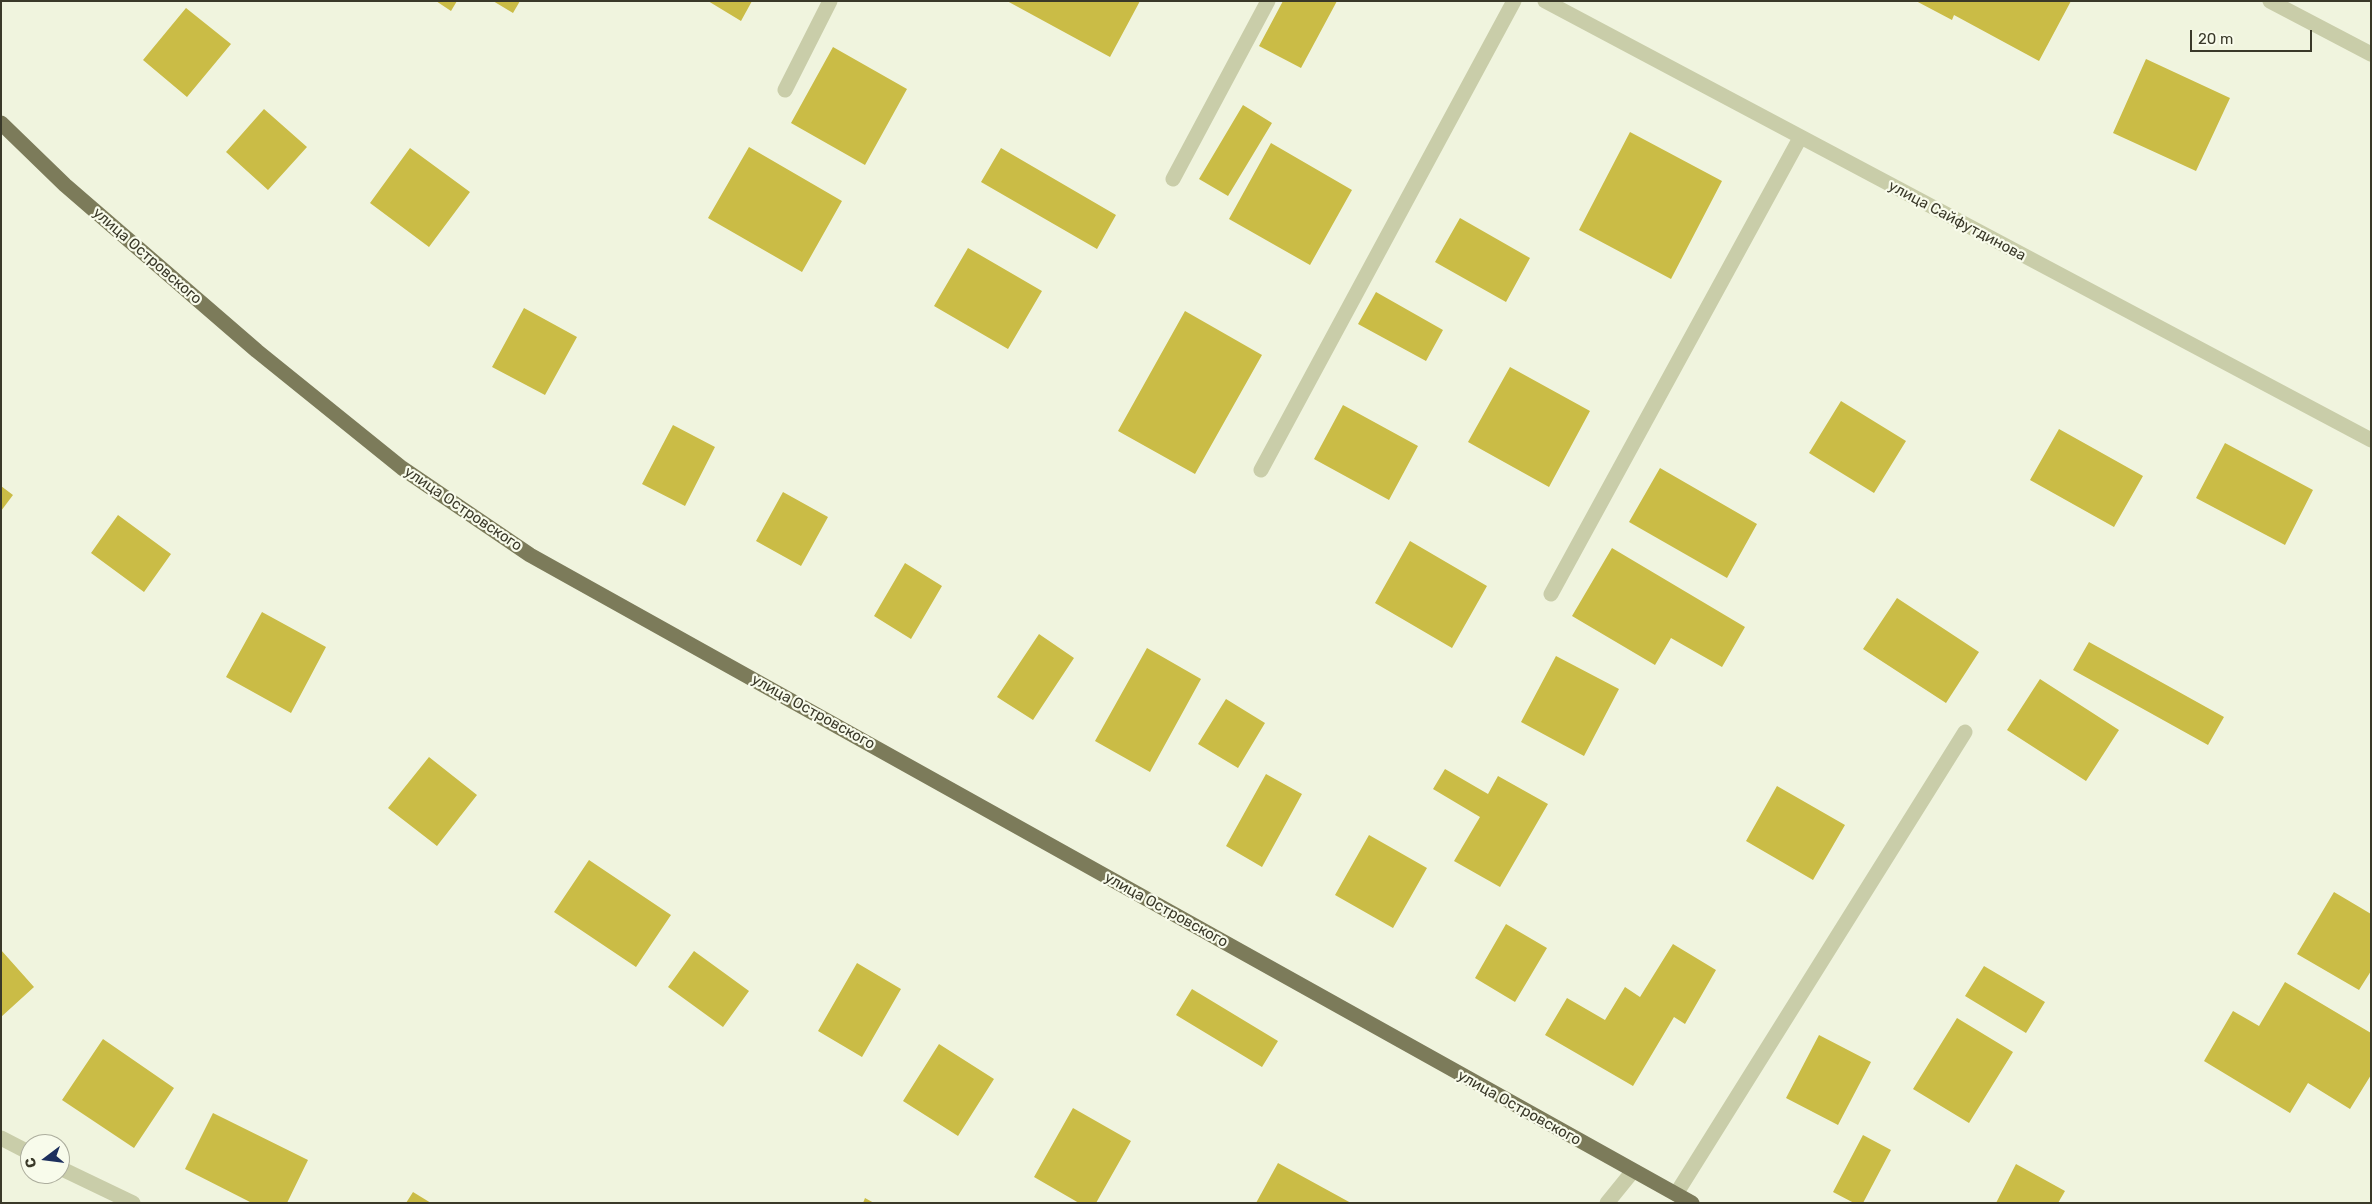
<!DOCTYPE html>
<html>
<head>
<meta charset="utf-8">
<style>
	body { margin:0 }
	#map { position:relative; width:2372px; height:1204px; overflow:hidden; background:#f0f4de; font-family:Rubik,sans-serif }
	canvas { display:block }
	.frame { position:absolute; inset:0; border:2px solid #3a3929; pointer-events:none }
	.north { position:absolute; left:20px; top:1134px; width:50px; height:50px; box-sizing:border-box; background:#f8fbeb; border:1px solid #acad9d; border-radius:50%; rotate:255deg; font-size:14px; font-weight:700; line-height:20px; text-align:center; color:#3a3929 }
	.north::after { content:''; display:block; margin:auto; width:18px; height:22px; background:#1d2f5d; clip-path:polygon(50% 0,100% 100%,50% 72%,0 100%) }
	.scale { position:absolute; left:2190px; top:30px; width:122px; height:22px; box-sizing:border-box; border:2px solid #3a3929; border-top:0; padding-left:6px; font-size:15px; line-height:18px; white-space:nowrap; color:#3a3929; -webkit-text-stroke:4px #f8fbeb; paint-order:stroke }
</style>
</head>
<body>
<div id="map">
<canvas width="2372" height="1204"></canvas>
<div class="frame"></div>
<div class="north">С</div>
<div class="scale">20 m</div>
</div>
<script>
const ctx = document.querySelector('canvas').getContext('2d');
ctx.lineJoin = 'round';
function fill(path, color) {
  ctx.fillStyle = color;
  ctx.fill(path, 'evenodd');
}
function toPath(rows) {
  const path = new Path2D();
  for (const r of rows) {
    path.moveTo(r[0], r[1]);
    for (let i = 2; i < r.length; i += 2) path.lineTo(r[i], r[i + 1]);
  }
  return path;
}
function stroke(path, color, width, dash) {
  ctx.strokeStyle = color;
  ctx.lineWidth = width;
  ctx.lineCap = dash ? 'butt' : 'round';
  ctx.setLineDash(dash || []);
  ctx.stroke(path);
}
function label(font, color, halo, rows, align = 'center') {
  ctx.font = font + ' Rubik,sans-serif';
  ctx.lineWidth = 4.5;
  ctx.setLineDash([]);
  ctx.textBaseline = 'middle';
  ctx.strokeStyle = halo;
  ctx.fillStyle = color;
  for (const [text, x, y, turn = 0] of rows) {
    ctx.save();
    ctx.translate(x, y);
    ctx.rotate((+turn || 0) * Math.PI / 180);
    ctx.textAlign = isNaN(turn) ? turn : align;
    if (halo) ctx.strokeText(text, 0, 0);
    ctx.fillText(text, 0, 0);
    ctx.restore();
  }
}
const building = toPath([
	[436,1,457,1,451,11],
	[493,1,520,1,513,13],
	[708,1,752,1,741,21],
	[1007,1,1140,1,1110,57],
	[1283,1,1337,1,1301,68,1259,46],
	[1916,1,2071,1,2039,61,1954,15,1952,20],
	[186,8,231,44,187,97,143,60],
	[833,47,907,89,865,165,791,123],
	[2146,59,2230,98,2196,171,2113,133],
	[1243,105,1272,123,1228,196,1199,179],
	[264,109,307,147,268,190,226,152],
	[1630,132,1722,181,1671,279,1579,230],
	[1271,143,1352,190,1310,265,1229,219],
	[749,147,842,201,802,272,708,218],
	[410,148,470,192,429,247,370,203],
	[1001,148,1116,215,1097,249,981,182],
	[1460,218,1530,258,1506,302,1435,262],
	[968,248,1042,291,1008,349,934,306],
	[1376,292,1443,330,1426,361,1358,324],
	[524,308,577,337,545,395,492,367],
	[1185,311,1262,355,1195,474,1118,431],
	[1510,367,1590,411,1549,487,1468,442],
	[1841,401,1906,441,1874,493,1809,453],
	[1343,405,1418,446,1389,500,1314,459],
	[673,425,715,447,685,506,642,484],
	[2059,429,2143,476,2114,527,2030,480],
	[2225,443,2313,490,2285,545,2196,498],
	[1660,468,1757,524,1727,578,1629,522],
	[1,486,13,495,1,511],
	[783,492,828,517,801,566,756,541],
	[118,515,171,554,144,592,91,553],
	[1410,541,1487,586,1452,648,1375,603],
	[1612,548,1745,627,1722,667,1671,638,1655,665,1572,616],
	[905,563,942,586,911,639,874,616],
	[1897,598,1979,652,1946,703,1863,649],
	[262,612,326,647,291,713,226,677],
	[1039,634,1074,658,1033,720,997,697],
	[2089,642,2224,717,2208,745,2073,670],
	[1147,648,1201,679,1150,772,1095,741],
	[1556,656,1619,689,1584,756,1521,722],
	[2040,679,2119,730,2086,781,2007,730],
	[1226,699,1265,723,1238,768,1198,744],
	[429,757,477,795,437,846,388,808],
	[1445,769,1488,794,1498,776,1548,804,1500,887,1454,861,1480,817,1433,789],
	[1266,774,1302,794,1262,867,1226,846],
	[1777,786,1845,825,1813,880,1746,841],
	[1369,835,1427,868,1393,928,1335,895],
	[589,860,671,915,636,967,554,912],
	[2334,892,2371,914,2371,971,2359,990,2297,954],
	[1506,924,1547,948,1515,1002,1475,978],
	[1673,944,1716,970,1685,1024,1674,1017,1633,1086,1545,1035,1567,998,1605,1020,1625,987,1640,997],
	[1,950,34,987,1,1017],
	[694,951,749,991,723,1027,668,987],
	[857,963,901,989,862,1057,818,1031],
	[1984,966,2045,1002,2026,1033,1965,996],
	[2285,982,2371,1033,2371,1075,2350,1109,2308,1083,2290,1113,2204,1061,2233,1011,2259,1026],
	[1192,989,1278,1041,1262,1067,1176,1015],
	[1957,1018,2013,1052,1969,1123,1913,1089],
	[1819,1035,1871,1062,1838,1125,1786,1098],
	[103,1039,174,1088,134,1148,62,1100],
	[939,1044,994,1079,958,1136,903,1101],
	[1073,1108,1131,1141,1096,1203,1079,1203,1034,1177],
	[213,1113,308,1160,287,1203,252,1203,185,1169],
	[1863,1135,1891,1150,1863,1203,1854,1203,1833,1192],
	[1278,1163,1351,1203,1256,1203],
	[2016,1164,2065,1191,2058,1203,1996,1203],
	[413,1192,431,1203,406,1203],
	[865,1198,874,1203,863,1203]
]);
const minor = toPath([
	[1545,1,2371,440],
	[2270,1,2371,54],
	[785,90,830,1],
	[1173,179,1268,1],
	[1261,470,1514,1],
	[1551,594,1800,138],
	[1,1138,30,1153],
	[60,1168,133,1203],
	[1676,1194,1965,732],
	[1607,1203,1633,1171]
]);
const major = toPath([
	[1,123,65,185,257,351,402,468,530,555,1692,1203]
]);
const streetNames = [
	["улица Сайфутдинова",1957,221,28],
	["улица Островского",147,256,41],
	["улица Островского",463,509,34],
	["улица Островского",813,712,29],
	["улица Островского",1166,910,29],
	["улица Островского",1519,1108,29]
];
fill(building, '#cabc46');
stroke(minor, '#c9cda9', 15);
stroke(major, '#7c7b5a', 15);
label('15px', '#3a3929', '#f8fbeb', streetNames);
</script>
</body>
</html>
